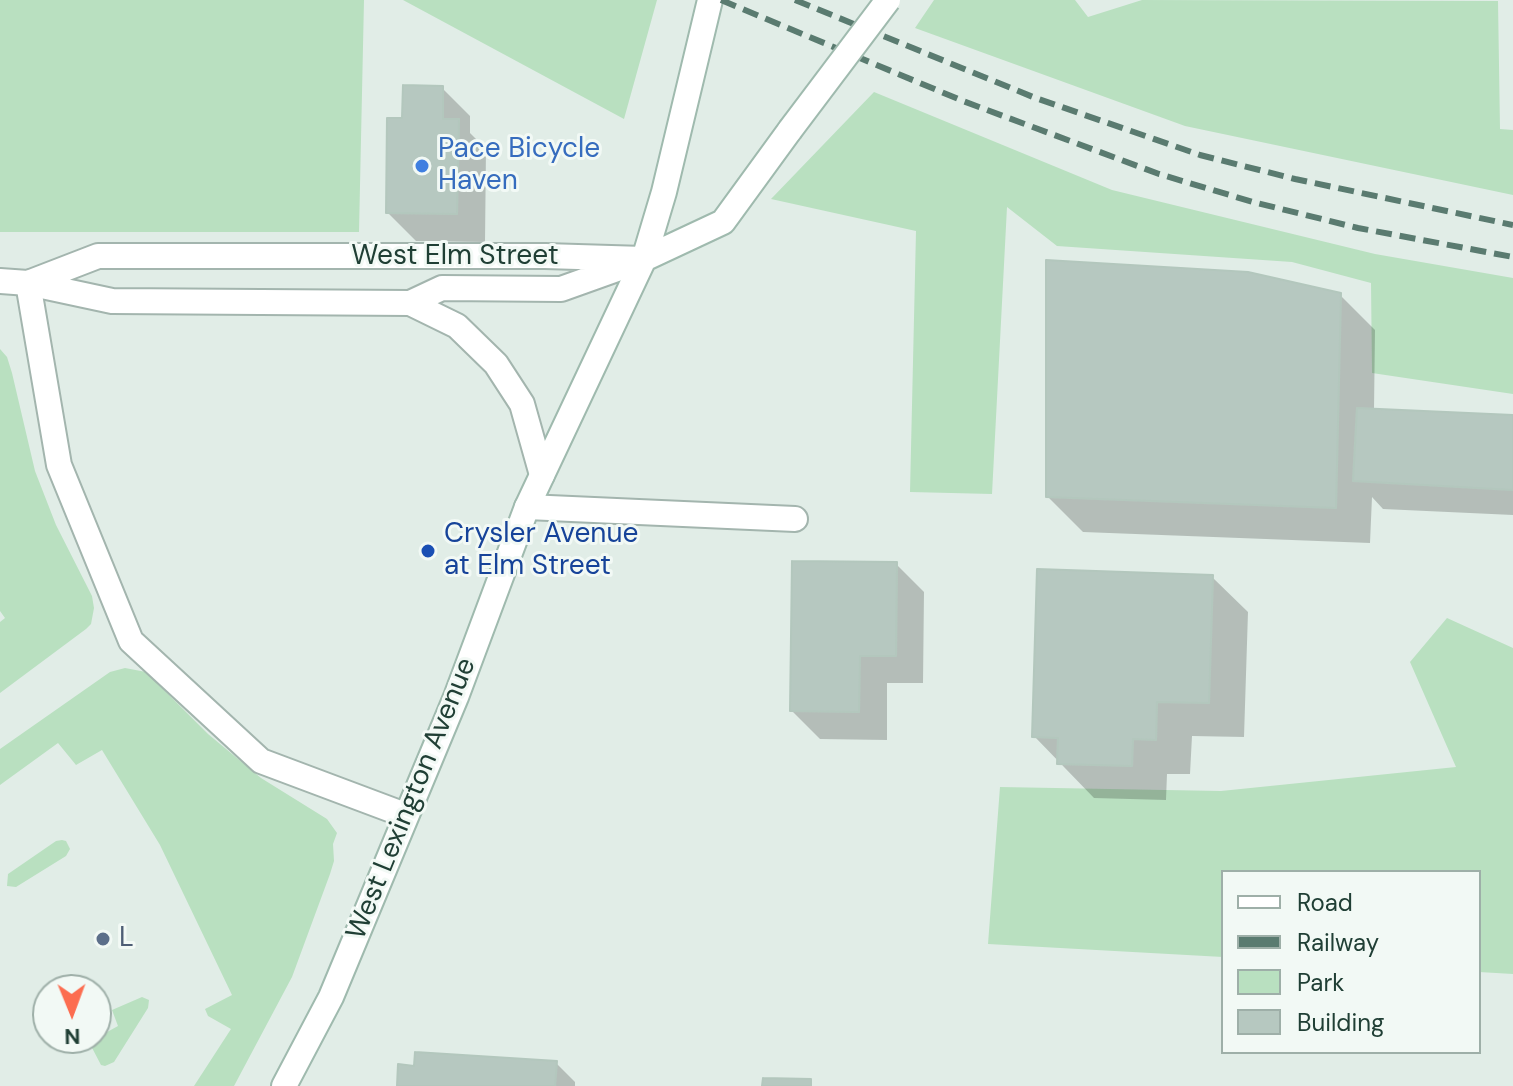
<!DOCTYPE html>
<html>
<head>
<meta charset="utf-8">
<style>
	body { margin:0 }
	#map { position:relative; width:1513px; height:1086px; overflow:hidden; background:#e1ede7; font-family:"DM Sans",sans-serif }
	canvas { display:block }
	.legend { position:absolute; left:1221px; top:870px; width:260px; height:184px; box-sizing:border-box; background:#f2f9f5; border:2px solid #9eafa8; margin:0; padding:10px 14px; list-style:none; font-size:24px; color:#203f35 }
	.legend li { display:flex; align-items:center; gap:16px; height:40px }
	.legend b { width:40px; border:2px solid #9eafa8 }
	.north { position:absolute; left:32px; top:974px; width:80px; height:80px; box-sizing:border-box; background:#f2f9f5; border:2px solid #9eafa8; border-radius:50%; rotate:179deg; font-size:22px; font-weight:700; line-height:32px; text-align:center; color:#203f35 }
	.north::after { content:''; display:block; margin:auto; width:28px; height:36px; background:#fc6d50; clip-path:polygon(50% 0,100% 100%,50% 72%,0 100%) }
</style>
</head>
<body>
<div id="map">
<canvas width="1513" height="1086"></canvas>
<ul class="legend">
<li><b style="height:10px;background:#fff"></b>Road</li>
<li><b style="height:10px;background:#5a7b70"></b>Railway</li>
<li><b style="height:22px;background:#b9e0c0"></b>Park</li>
<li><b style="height:22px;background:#b6c8c0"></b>Building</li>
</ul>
<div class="north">N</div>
</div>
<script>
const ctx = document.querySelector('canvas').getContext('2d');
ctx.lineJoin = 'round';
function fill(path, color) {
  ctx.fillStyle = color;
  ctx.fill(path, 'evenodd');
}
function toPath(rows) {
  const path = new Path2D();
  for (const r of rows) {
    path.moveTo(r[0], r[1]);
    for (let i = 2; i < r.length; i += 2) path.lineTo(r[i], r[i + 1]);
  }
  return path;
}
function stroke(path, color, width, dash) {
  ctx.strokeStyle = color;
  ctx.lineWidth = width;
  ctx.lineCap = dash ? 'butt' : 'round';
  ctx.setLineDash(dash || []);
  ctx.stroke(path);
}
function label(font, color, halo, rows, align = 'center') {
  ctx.font = font + ' "DM Sans",sans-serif';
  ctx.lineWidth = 6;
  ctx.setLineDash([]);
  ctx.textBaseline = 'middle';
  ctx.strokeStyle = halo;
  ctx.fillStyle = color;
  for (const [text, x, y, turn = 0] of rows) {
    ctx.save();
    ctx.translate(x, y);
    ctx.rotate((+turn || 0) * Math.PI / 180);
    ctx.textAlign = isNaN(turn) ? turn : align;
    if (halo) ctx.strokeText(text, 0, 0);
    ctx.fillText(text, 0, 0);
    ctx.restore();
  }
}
const green = toPath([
	[0,0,364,0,359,232,0,232],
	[403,0,657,0,624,119],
	[934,0,1075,0,1088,17,1142,0,1498,1,1500,129,1513,130,1513,195,1185,126,915,28],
	[874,92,1112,190,1375,254,1513,278,1513,394,1372,373,1371,283,1292,262,1057,246,1007,207,992,494,910,492,916,231,771,199],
	[0,349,7,357,12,373,35,471,56,525,92,596,94,608,91,624,86,629,0,693,0,622,5,618,0,611],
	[1447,618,1513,648,1513,974,1479,972,1479,872,1223,872,1223,957,988,944,1000,787,1221,791,1456,767,1410,662],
	[125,668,146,672,208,734,261,778,327,819,337,833,333,844,334,861,330,874,292,977,234,1086,194,1086,231,1029,208,1016,205,1009,232,995,160,845,102,750,76,765,58,743,0,785,0,749,110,672],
	[62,840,66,841,70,849,66,856,16,887,7,886,8,874,56,841],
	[142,997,149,1000,148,1008,114,1062,105,1066,101,1065,89,1042,118,1026,112,1010]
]);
const shadow = toPath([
	[442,88,470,116,470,133,486,149,485,242,416,241,388,213,404,120],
	[1340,295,1375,330,1374,410,1513,417,1513,515,1383,509,1372,497,1370,543,1083,532,1048,497],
	[896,564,924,592,923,683,887,683,887,740,820,739,792,711],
	[1212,577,1248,612,1244,737,1192,736,1190,774,1167,774,1166,800,1094,798,1034,736],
	[556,1063,575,1082,575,1086,399,1086]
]);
const building = toPath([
	[403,85,443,86,443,119,459,119,457,214,386,213,387,118,402,118,403,85],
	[1046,260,1248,272,1341,293,1336,508,1046,497,1046,260],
	[1357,408,1513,415,1513,490,1353,481,1357,408],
	[792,561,897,562,896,656,860,656,859,712,790,711,792,561],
	[1037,569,1213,575,1209,703,1157,702,1156,740,1133,739,1132,766,1057,764,1058,738,1032,737,1037,569],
	[415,1052,557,1061,555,1086,397,1086,398,1064,414,1066,415,1052],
	[763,1078,811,1079,811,1086,762,1086,763,1078]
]);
const minor = toPath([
	[28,283,59,465,131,641,261,761,405,815],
	[527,507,795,519]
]);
const tertiary = toPath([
	[0,281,28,283,112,301,410,303,457,326,496,364,522,404,542,475],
	[28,283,98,256,545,256,644,259],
	[410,303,442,288,561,289,631,264]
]);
const secondary = toPath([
	[644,259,723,222,790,130],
	[284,1086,331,997,456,697,527,507,644,259,664,192,710,0]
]);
const rail = toPath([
	[721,0,963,101,1159,174,1253,202,1358,228,1513,257],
	[795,0,1033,97,1200,155,1295,179,1513,225]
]);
const secondaryBridge = toPath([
	[790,130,888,0]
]);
const markers = [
	[422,166,8,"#3f7fe0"],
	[428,551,8,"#1a4fb4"],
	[103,939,8,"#5c6f8a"]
];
const shopNames = [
	["Pace Bicycle",438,150],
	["Haven",438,182]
];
const streetNames = [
	["West Elm Street",455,257],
	["West Lexington Avenue",412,799,-68]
];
const transitNames = [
	["Crysler Avenue",444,535],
	["at Elm Street",444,567]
];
const serviceNames = [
	["L",119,939]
];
fill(green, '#b9e0c0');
fill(shadow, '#0003');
fill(building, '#b6c8c0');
stroke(building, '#b3c7bd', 2);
stroke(minor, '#a3b5ae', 28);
stroke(tertiary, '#a3b5ae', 28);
stroke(secondary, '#9fbaae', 28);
stroke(minor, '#fff', 24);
stroke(tertiary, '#fff', 24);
stroke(secondary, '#fff', 24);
stroke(rail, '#5a7b70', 6, [16, 8]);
stroke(secondaryBridge, '#9fbaae', 28, []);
stroke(secondaryBridge, '#fff', 24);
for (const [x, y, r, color] of markers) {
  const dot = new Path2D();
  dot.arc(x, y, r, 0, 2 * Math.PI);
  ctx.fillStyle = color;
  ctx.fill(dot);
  stroke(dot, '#f2f9f5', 3);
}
label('28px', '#366cbe', '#f2f9f5', shopNames, 'left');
label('28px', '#203f35', '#f2f9f5', streetNames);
label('28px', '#164399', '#f2f9f5', transitNames, 'left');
label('28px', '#4e5e75', '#f2f9f5', serviceNames, 'left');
</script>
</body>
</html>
